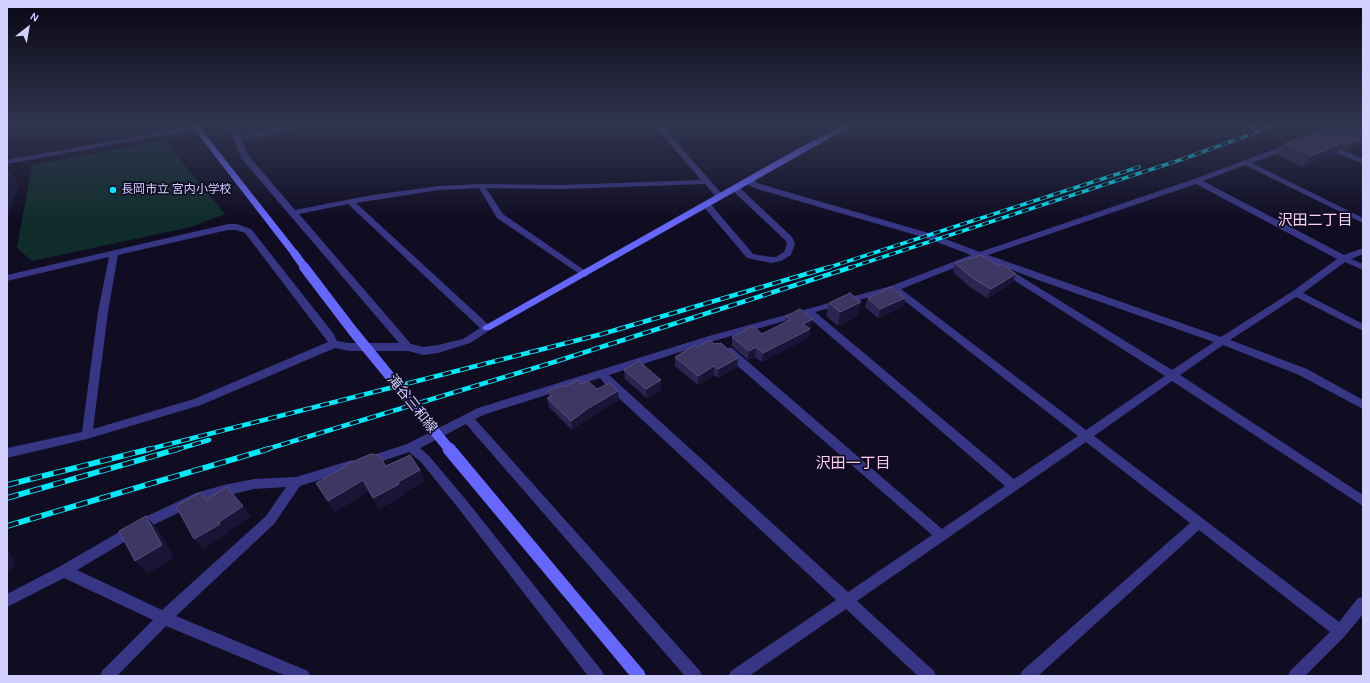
<!DOCTYPE html>
<html>
<head>
<meta charset="utf-8">
<style>
	body { margin:0 }
	#map { position:relative; width:1370px; height:683px; overflow:hidden; background:#100d23; font-family:Karla,sans-serif }
	canvas { display:block }
	.frame { position:absolute; inset:0; border:8px solid #d3cfff; pointer-events:none }
	.north { position:absolute; left:8px; top:8px; width:40px; height:40px; -webkit-text-stroke:3px #100d23; paint-order:stroke; rotate:31deg; font-size:11px; font-weight:700; line-height:16px; text-align:center; color:#d3cfff }
	.north::after { content:''; display:block; margin:auto; width:14px; height:18px; background:#d3cfff; clip-path:polygon(50% 0,100% 100%,50% 72%,0 100%) }
</style>
</head>
<body>
<div id="map">
<canvas width="1370" height="683"></canvas>
<div class="frame"></div>
<div class="north">N</div>
</div>
<script>
const ctx = document.querySelector('canvas').getContext('2d');
ctx.lineJoin = 'round';
function fill(path, color) {
  ctx.fillStyle = color;
  ctx.fill(path, 'evenodd');
}
function toPath(rows) {
  const path = new Path2D();
  for (const r of rows) {
    path.moveTo(r[0], r[1]);
    for (let i = 2; i < r.length; i += 2) path.lineTo(r[i], r[i + 1]);
  }
  return path;
}
function stroke(path, color, width, dash) {
  ctx.strokeStyle = color;
  ctx.lineWidth = width;
  ctx.lineCap = dash ? 'butt' : 'round';
  ctx.setLineDash(dash || []);
  ctx.stroke(path);
}
function label(font, color, halo, rows, align = 'center') {
  ctx.font = font + ' Karla,"Noto Sans JP",sans-serif';
  ctx.lineWidth = 3.5;
  ctx.setLineDash([]);
  ctx.textBaseline = 'middle';
  ctx.strokeStyle = halo;
  ctx.fillStyle = color;
  for (const [text, x, y, turn = 0] of rows) {
    ctx.save();
    ctx.translate(x, y);
    ctx.rotate((+turn || 0) * Math.PI / 180);
    ctx.textAlign = isNaN(turn) ? turn : align;
    if (halo) ctx.strokeText(text, 0, 0);
    ctx.fillText(text, 0, 0);
    ctx.restore();
  }
}
const green = toPath([
	[164,140,225,214,191,227,32,261,17,248,32,165]
]);
const street = toPath([
	[199,125,213,125,210,127,7,164,7,160,199,125],
	[224,125,232,125,235,128,240,136,297,125,310,125,307,127,242,140,248,155,295,210,372,195,439,186,481,184,562,185,701,180,654,125,661,125,724,196,720,198,717,198,705,184,562,189,486,188,503,214,587,272,589,274,587,276,584,277,497,218,479,188,439,190,356,203,490,326,492,328,490,330,470,343,438,353,423,355,408,351,349,351,335,348,201,405,87,439,7,458,7,448,82,432,98,312,109,257,7,281,7,275,228,224,237,224,251,229,333,333,337,341,349,343,399,343,241,158,232,134,224,125],
	[348,204,480,328,463,339,438,345,423,347,411,344,299,214,348,204],
	[228,230,236,230,245,233,328,342,194,399,93,429,108,312,118,255,228,230],
	[1330,125,1339,125,1312,140,1306,140,1305,138,1330,125],
	[1294,142,1298,144,1297,146,1252,163,1363,218,1363,223,1245,165,1203,181,1344,255,1363,248,1363,254,1351,259,1363,264,1363,270,1345,262,1303,293,1363,324,1363,331,1296,297,1230,340,1307,369,1363,400,1363,409,1299,375,1223,345,1180,375,1363,495,1363,506,1172,381,1094,436,1339,622,1358,598,1363,597,1363,614,1345,636,1305,676,1288,676,1290,671,1330,632,1199,530,1038,676,1020,676,1022,671,1190,523,1086,442,857,601,934,671,936,676,918,676,846,609,749,676,729,676,731,671,836,600,607,387,600,378,486,414,475,419,700,671,702,676,685,676,466,424,420,448,429,456,467,501,602,671,604,676,588,676,459,509,421,462,409,452,368,466,364,464,362,461,364,458,407,444,478,408,709,336,891,286,971,255,926,238,754,188,745,183,745,179,751,179,760,184,932,234,980,252,1194,179,1294,142],
	[1196,184,1337,259,1293,291,1221,337,988,255,1196,184],
	[979,258,1005,268,1000,268,998,270,1165,376,1086,430,901,289,979,258],
	[1007,268,1038,280,1214,342,1172,370,1007,268],
	[892,291,1078,436,1014,479,815,312,892,291],
	[806,315,1005,486,942,529,732,348,724,348,723,351,724,354,932,535,848,592,609,375,717,340,806,315],
	[1323,143,1329,143,1363,159,1363,164,1323,147,1323,143],
	[732,186,738,186,792,237,795,244,791,255,781,261,771,263,747,258,703,206,703,202,709,202,753,254,771,257,776,257,784,252,787,244,785,240,732,190,732,186],
	[352,460,356,462,358,465,356,468,300,486,274,524,176,616,308,671,310,676,286,676,166,626,117,676,100,676,102,671,153,620,64,578,7,607,7,594,59,567,143,518,196,493,224,485,254,479,296,477,352,460],
	[286,487,266,516,162,610,77,570,151,526,203,501,254,489,286,487]
]);
const secondary = toPath([
	[191,125,198,125,298,252,299,254,298,256,292,256,191,125],
	[845,125,853,125,490,330,484,330,482,328,484,326,801,147,845,125],
	[566,583,571,585,644,671,646,676,630,676,561,593,559,589,561,585,566,583]
]);
const railFar2 = toPath([
	[1243,131,1260,125],
	[827,268,1139,167],
	[849,268,1183,159,1276,125]
]);
const railFar1 = toPath([
	[146,450,602,334,830,267],
	[175,450,209,440],
	[264,450,551,363,852,267]
]);
const rail = toPath([
	[7,485,150,449],
	[7,498,178,449],
	[7,526,268,449]
]);
const secondaryBridgeFar2 = toPath([
	[295,254,305,268]
]);
const secondaryBridgeFar1 = toPath([
	[304,267,352,330,450,450]
]);
const secondaryBridge = toPath([
	[449,449,566,589]
]);
const wall = toPath([
	[1348,128,1363,143,1346,150,1340,147,1336,154,1302,167,1278,155,1285,144,1323,134,1324,132],
	[955,263,999,266,1016,274,1012,283,987,298,971,288,953,272],
	[868,298,905,298,903,307,878,318,865,307],
	[829,303,858,316,838,326,826,316],
	[786,316,811,328,810,329,809,338,762,362,755,357,748,360,732,346,732,337,762,334,785,322],
	[698,347,737,367,718,378,714,375,698,385,675,366,675,357],
	[624,370,661,390,647,398,625,379],
	[581,384,597,389,619,400,589,418,572,430,549,407,547,398,549,397,548,391],
	[386,466,420,470,425,481,403,493,404,495,379,509,369,491,335,512,323,494,316,483]
]);
const shadedWall = toPath([
	[1363,139,1363,143,1346,150,1350,144],
	[1343,143,1336,154,1302,167,1310,156],
	[8,169,17,182,16,184,18,187,7,219,7,171],
	[1016,274,1012,283,987,298,991,289],
	[905,298,903,307,878,318,880,309],
	[861,302,858,316,838,326,840,312],
	[813,319,811,328,802,333,803,324],
	[810,329,809,338,762,362,763,353],
	[756,347,755,357,748,360,749,351],
	[738,358,737,367,718,378,718,369],
	[714,366,714,375,698,385,698,376],
	[661,380,661,390,647,398,646,389],
	[618,391,619,400,589,418,572,430,571,421,587,409],
	[420,470,425,481,403,493,404,495,379,509,373,498,398,482],
	[363,480,369,491,335,512,328,501],
	[243,506,251,517,227,532,228,534,203,549,194,539],
	[146,516,158,529,174,558,148,573,135,561],
	[7,546,16,566,7,571]
]);
const building = toPath([
	[1356,125,1363,125,1363,139,1350,144,1324,132,1343,126,1348,128,1356,125],
	[1316,132,1343,143,1310,156,1285,144,1316,132],
	[981,255,999,266,1002,264,1016,274,991,289,974,279,955,263,981,255],
	[891,287,905,298,880,309,868,298,891,287],
	[850,293,861,302,840,312,829,303,850,293],
	[800,309,813,319,803,324,810,329,763,353,756,347,749,351,732,337,753,326,762,334,790,320,786,316,800,309],
	[710,340,714,344,721,343,738,358,718,369,714,366,698,376,675,357,695,345,698,347,710,340],
	[639,361,661,380,646,389,624,370,639,361],
	[578,380,581,384,588,381,597,389,610,383,618,391,587,409,571,421,547,398,552,396,548,391,562,385,564,387,578,380],
	[371,454,379,455,386,466,410,455,420,470,398,482,399,484,373,498,363,480,328,501,316,483,346,466,345,465,371,454],
	[227,487,243,506,219,522,220,524,194,539,176,506,201,492,206,500,227,487],
	[146,516,162,545,135,561,119,531,146,516]
]);
const markers = [
	[113,190,4,"#00eafa"]
];
const farPoinames = [
	["長岡市立 宮内小学校",121,190]
];
const streetNames = [
	["滝谷三和線",412,404,51]
];
const neighbourhoodNames = [
	["沢田二丁目",1315,221],
	["沢田一丁目",853,464]
];
fill(green, '#102d2b');
fill(street, '#373684');
fill(secondary, '#6667ff');
stroke(railFar2, '#00eafa', 3.5);
stroke(railFar1, '#00eafa', 4.5);
stroke(rail, '#00eafa', 5.5);
stroke(railFar2, '#100d23', 2.5, [7]);
stroke(railFar1, '#100d23', 3, [9]);
stroke(rail, '#100d23', 4, [12]);
stroke(secondaryBridgeFar2, '#6667ff', 8);
stroke(secondaryBridgeFar1, '#6667ff', 10);
stroke(secondaryBridge, '#6667ff', 13);
fill(wall, '#2d2551');
fill(shadedWall, '#1a1437');
fill(building, '#3e3764');
stroke(building, '#564f7c', 1);
const sky = ctx.createLinearGradient(0, 0, 0, 221);
sky.addColorStop(0, '#090713');
sky.addColorStop(0.57, '#313550');
sky.addColorStop(1, '#31355000');
ctx.fillStyle = sky;
ctx.fillRect(0, 0, 1370, 221);
for (const [x, y, r, color] of markers) {
  const dot = new Path2D();
  dot.arc(x, y, r, 0, 2 * Math.PI);
  ctx.fillStyle = color;
  ctx.fill(dot);
  stroke(dot, '#100d23', 1.5);
}
label('12px', '#d3cfff', '#100d23', farPoinames, 'left');
label('14px', '#d3cfff', '#100d23', streetNames);
label('15px', '#ffd1f0', '#100d23', neighbourhoodNames);
</script>
</body>
</html>
